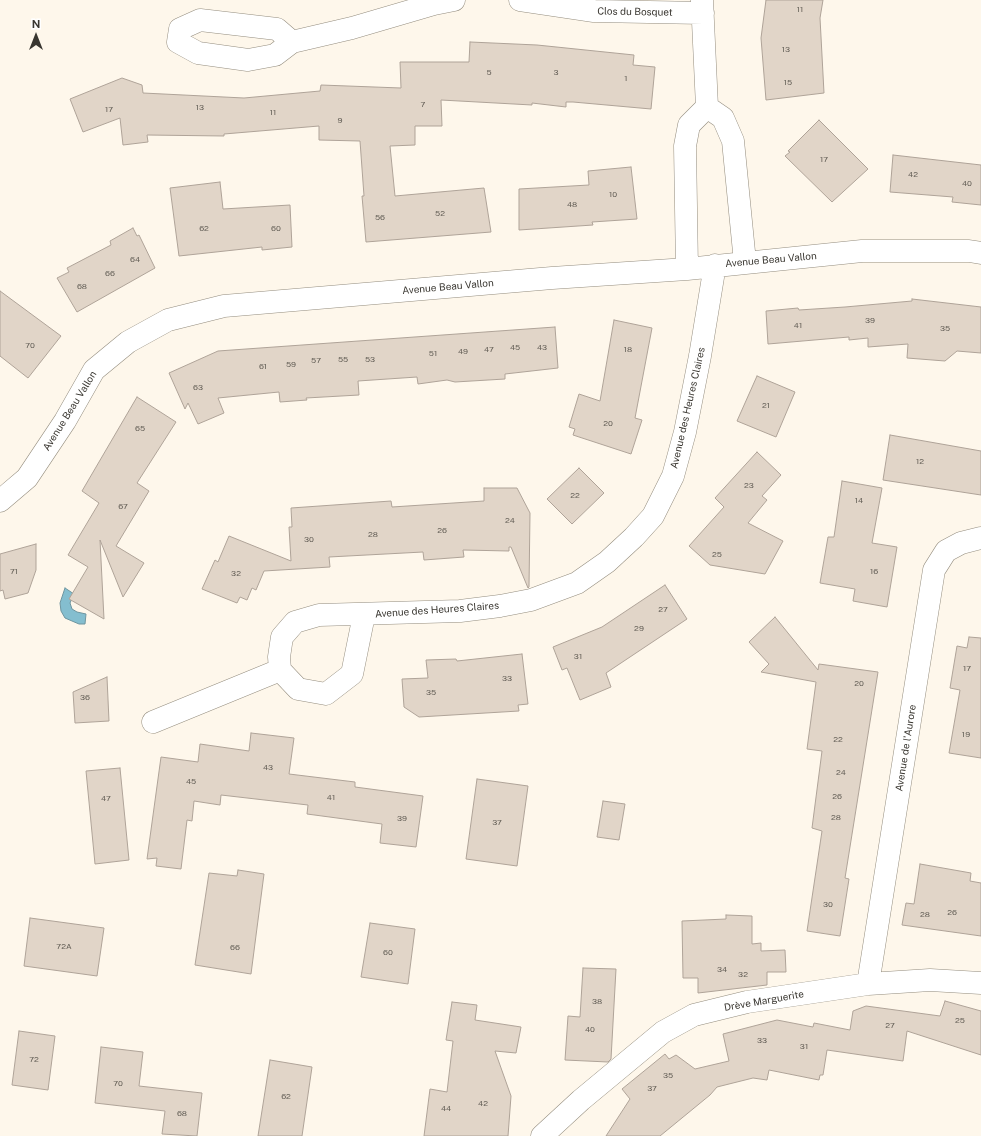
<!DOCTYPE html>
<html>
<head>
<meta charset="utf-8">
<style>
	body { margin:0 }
	#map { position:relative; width:981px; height:1136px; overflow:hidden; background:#fef7eb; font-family:"Public Sans",sans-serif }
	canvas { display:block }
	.north { position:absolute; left:16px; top:16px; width:40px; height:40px; -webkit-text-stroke:3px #fff; paint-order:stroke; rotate:0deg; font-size:11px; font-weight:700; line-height:16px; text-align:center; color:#393630 }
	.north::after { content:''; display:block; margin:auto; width:14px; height:18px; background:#393630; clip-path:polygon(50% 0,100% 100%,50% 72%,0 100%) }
</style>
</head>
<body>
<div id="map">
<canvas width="981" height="1136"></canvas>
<div class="north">N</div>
</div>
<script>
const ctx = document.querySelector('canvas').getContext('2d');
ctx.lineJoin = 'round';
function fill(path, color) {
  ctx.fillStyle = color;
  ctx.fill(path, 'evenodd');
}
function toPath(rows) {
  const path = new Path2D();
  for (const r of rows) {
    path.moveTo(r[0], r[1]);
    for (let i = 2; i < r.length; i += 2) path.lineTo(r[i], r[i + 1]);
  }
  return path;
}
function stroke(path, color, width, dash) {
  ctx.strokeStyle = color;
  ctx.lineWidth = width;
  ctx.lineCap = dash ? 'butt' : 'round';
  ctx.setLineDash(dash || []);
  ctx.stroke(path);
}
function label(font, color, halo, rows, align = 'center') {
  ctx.font = font + ' "Public Sans",sans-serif';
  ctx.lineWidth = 3.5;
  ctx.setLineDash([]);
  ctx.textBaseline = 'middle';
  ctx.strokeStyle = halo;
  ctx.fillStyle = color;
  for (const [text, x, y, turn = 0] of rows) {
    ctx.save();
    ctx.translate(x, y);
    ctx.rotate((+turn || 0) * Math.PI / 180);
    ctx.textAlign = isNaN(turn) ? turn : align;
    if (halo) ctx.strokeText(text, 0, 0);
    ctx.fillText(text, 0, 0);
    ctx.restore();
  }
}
const water = toPath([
	[65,588,74,594,70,603,72,609,77,612,86,614,85,624,79,624,65,618,61,611,60,603,65,588]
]);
const building = toPath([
	[766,0,823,0,820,18,824,93,766,100,761,38,766,0],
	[470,42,537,45,634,55,633,65,655,67,651,109,573,102,566,102,566,107,532,103,532,105,441,100,442,126,415,126,415,145,390,146,395,196,484,188,491,232,366,242,362,196,364,196,360,141,319,140,319,126,224,134,224,136,147,135,148,142,123,145,120,118,83,132,70,99,122,78,142,85,143,93,244,98,320,91,321,85,401,88,400,62,469,62,470,42],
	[819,120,868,169,832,202,785,156,790,152,788,151,819,120],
	[893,155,981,165,981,205,952,202,953,197,890,192,893,155],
	[631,167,637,219,592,222,593,225,519,230,519,189,589,185,588,171,631,167],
	[220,182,223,209,290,205,292,247,262,250,262,247,179,256,170,188,220,182],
	[133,228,137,236,139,235,155,268,77,312,57,278,69,272,67,268,111,245,110,241,133,228],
	[0,291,61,336,28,378,0,356,0,291],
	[912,299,981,307,981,353,957,351,945,361,907,358,908,344,868,347,868,338,849,340,849,337,768,344,766,311,798,308,799,310,845,307,912,301,912,299],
	[614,320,652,328,635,418,642,420,631,454,573,435,575,429,569,427,579,394,600,401,614,320],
	[555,327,558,368,505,374,505,379,455,382,447,380,418,384,417,377,358,381,359,395,306,398,307,400,280,402,279,392,218,398,224,413,198,424,188,403,185,409,169,373,218,351,555,327],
	[757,376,795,392,776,437,737,421,757,376],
	[137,397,176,422,137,483,149,491,116,546,144,563,123,597,100,540,104,619,69,599,88,567,68,555,99,503,82,491,137,397],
	[890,435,981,451,981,495,883,480,890,435],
	[757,452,781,475,762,496,767,500,748,523,783,541,765,574,710,565,689,546,724,507,715,498,757,452],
	[579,468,604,493,572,524,547,499,579,468],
	[842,481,882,488,872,543,897,547,887,607,853,601,855,589,820,583,828,537,834,537,842,481],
	[484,488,517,488,530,513,529,587,528,588,511,547,509,547,509,551,463,550,464,557,424,560,423,552,329,557,330,567,264,571,256,590,252,588,247,600,240,597,237,603,202,589,215,560,218,562,229,536,291,561,289,527,292,527,291,508,391,501,392,507,484,501,484,488],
	[36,544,36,570,28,593,5,599,3,590,0,591,0,554,36,544],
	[665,585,687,619,606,673,611,687,580,700,567,668,562,670,553,647,602,627,665,585],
	[775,617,818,670,819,664,878,672,845,878,849,879,840,936,807,931,822,831,812,828,822,751,807,749,816,682,761,672,769,664,749,642,775,617],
	[969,637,981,638,981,758,949,753,960,690,950,688,957,646,967,648,969,637],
	[522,654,528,704,518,705,519,711,419,717,404,707,402,679,428,678,426,660,456,659,457,661,522,654],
	[107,677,109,721,75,723,73,692,107,677],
	[251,733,294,738,289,774,355,782,355,787,423,796,416,847,380,843,382,824,307,814,308,805,221,795,220,805,194,801,192,821,187,820,181,869,156,866,157,858,147,859,161,757,198,762,200,744,249,751,251,733],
	[120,768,129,860,95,864,86,771,120,768],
	[477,779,528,786,517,866,466,859,477,779],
	[603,801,625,804,619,840,597,837,603,801],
	[920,864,971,873,970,881,981,883,981,936,902,925,906,903,914,904,920,864],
	[238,870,264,874,251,974,195,965,209,873,237,876,238,870],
	[726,915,752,916,752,944,761,943,761,951,785,950,786,972,767,972,767,985,698,993,698,978,683,978,682,921,726,919,726,915],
	[30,918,104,928,97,976,24,966,30,918],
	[370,923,415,929,408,984,361,977,370,923],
	[583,968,616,969,611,1059,608,1062,565,1060,568,1016,580,1017,583,968],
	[945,1001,981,1011,981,1055,907,1031,903,1061,827,1050,823,1075,820,1075,819,1080,769,1070,767,1080,753,1078,717,1087,710,1095,660,1136,606,1136,630,1099,622,1089,665,1054,669,1059,676,1055,695,1069,729,1061,723,1034,777,1020,813,1027,814,1023,850,1030,853,1011,866,1006,940,1016,945,1001],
	[452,1002,477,1005,475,1020,521,1027,516,1053,495,1051,511,1096,508,1136,424,1136,430,1089,447,1092,453,1041,446,1040,452,1002],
	[19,1031,55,1036,48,1090,12,1085,19,1031],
	[101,1047,143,1052,139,1086,202,1093,197,1136,162,1134,165,1111,95,1103,101,1047],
	[270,1060,312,1067,302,1136,258,1136,270,1060]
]);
const street = toPath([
	[520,0,594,11,703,13],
	[702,0,707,107],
	[292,42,277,29,200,20,180,29,178,42,198,53,248,60,275,55,292,42,352,28,434,4,454,0],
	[687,269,685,146,689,125,707,107,723,118,733,141,745,262],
	[0,501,27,478,65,421,94,370,128,342,168,320,224,306,552,278,687,269,862,251,969,251,981,253],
	[364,615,352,674,326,694,298,689,280,670,279,657,282,637,295,622,319,615,460,611,500,606,531,600,577,583,607,562,634,537,653,516,673,476,685,432,700,356,715,265],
	[153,722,280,670],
	[868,984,934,570,946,551,961,543,981,538],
	[542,1136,581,1100,663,1032,694,1015,747,1002,868,984,930,980,981,983]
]);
const numberNames = [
	["11",800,10],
	["13",786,50],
	["5",489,73],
	["3",556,73],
	["1",626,79],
	["15",788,83],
	["7",423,105],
	["13",200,108],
	["17",109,110],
	["11",273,113],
	["9",340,121],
	["17",824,160],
	["42",913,175],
	["40",967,184],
	["10",613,195],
	["48",572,205],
	["52",440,214],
	["56",380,218],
	["62",204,229],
	["60",276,229],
	["64",135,260],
	["66",110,274],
	["68",82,287],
	["39",870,321],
	["41",798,326],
	["35",945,329],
	["70",30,346],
	["45",515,348],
	["43",542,348],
	["47",489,350],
	["18",628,350],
	["49",463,352],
	["51",433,354],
	["55",343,360],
	["53",370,360],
	["57",316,361],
	["59",291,365],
	["61",263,367],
	["63",198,388],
	["21",766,406],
	["20",608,424],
	["65",140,429],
	["12",920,462],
	["23",749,486],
	["22",575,496],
	["14",859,501],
	["67",123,507],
	["24",510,521],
	["26",442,531],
	["28",373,535],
	["30",309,540],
	["25",717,555],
	["71",14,572],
	["16",874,572],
	["32",236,574],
	["27",663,610],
	["29",639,629],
	["31",578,657],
	["17",967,669],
	["33",507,679],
	["20",859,684],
	["35",431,693],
	["36",85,698],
	["19",966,735],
	["22",838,740],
	["43",268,768],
	["24",841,773],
	["45",191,782],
	["26",837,797],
	["41",331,798],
	["47",106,799],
	["28",836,818],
	["39",402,819],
	["37",497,823],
	["30",828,905],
	["26",952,913],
	["28",925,915],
	["72A",64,947],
	["66",235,948],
	["60",388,953],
	["34",722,970],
	["32",743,975],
	["38",597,1002],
	["25",960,1021],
	["27",890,1026],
	["40",590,1030],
	["33",762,1041],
	["31",804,1047],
	["72",34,1060],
	["35",668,1076],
	["70",118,1084],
	["37",652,1089],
	["62",286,1097],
	["42",483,1104],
	["44",446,1109],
	["68",182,1114]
];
const streetNames = [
	["Clos du Bosquet",635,12,1],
	["Avenue Beau Vallon",771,260,-5],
	["Avenue Beau Vallon",448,287,-5],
	["Avenue des Heures Claires",688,408,-77],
	["Avenue Beau Vallon",70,411,-58],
	["Avenue des Heures Claires",437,610,-4],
	["Avenue de l'Aurore",906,748,-81],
	["Drève Marguerite",764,1001,-10]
];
fill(water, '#84becf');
stroke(water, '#6e959f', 1);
fill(building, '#e1d5c8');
stroke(building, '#afa398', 1);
stroke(street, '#948d7f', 23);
stroke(street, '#fff', 22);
label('8px', '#635e56', null, numberNames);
label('10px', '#393630', '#fff', streetNames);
</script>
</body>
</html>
